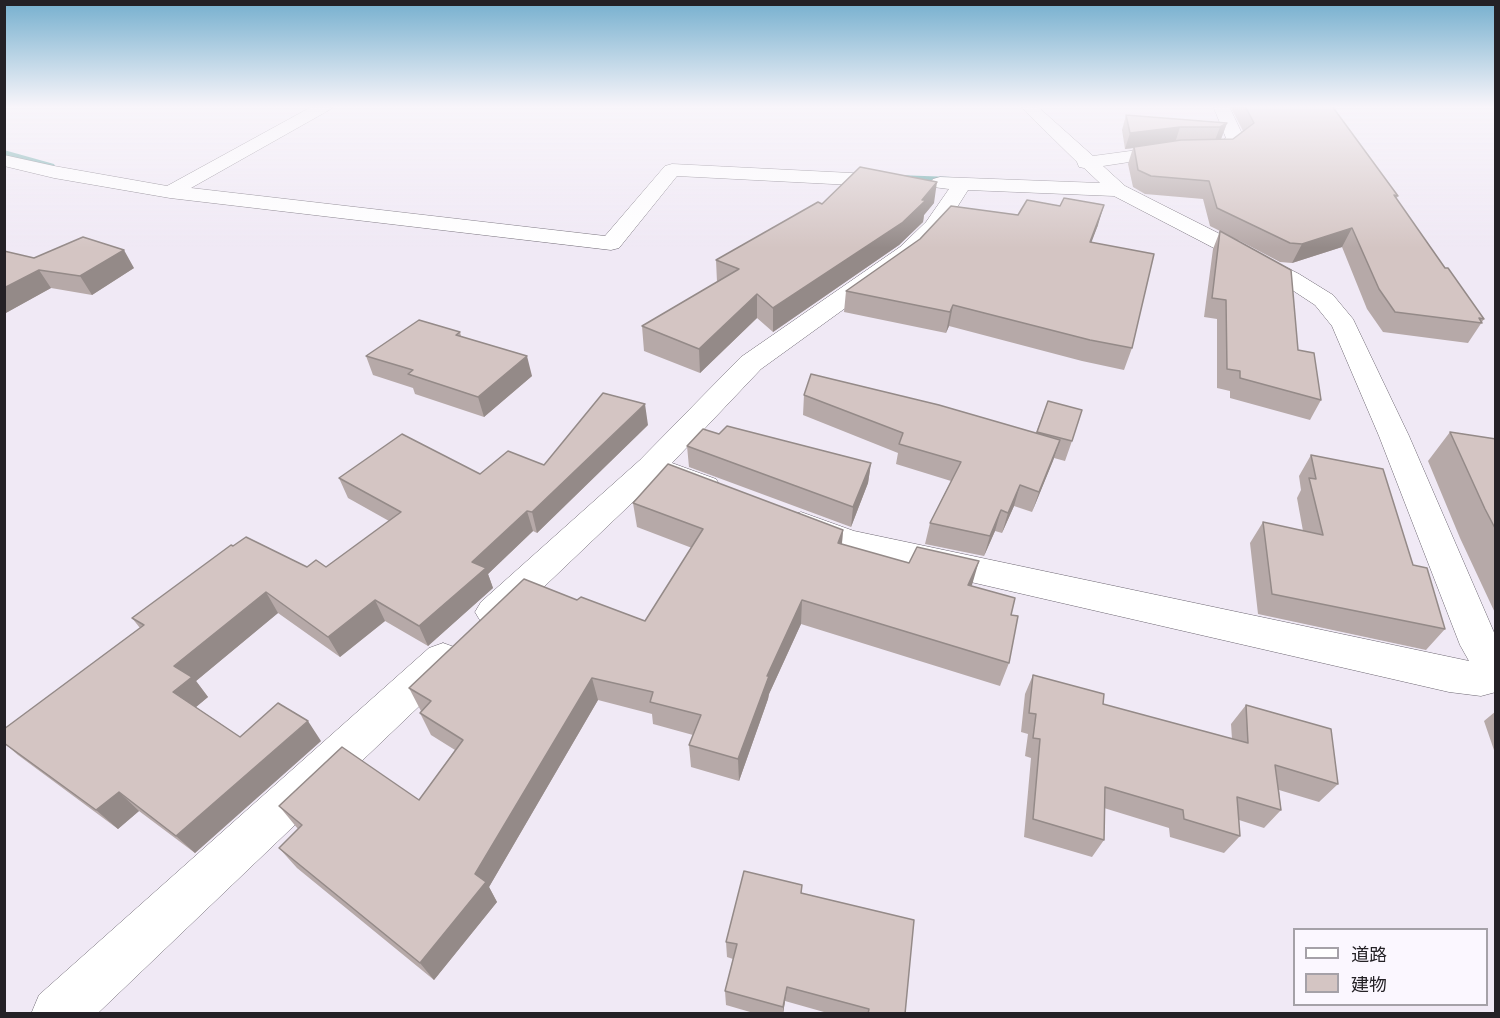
<!DOCTYPE html>
<html>
<head>
<meta charset="utf-8">
<style>
	body { margin:0 }
	#map { position:relative; width:1500px; height:1018px; overflow:hidden; background:#f0e9f5; font-family:Inter,"Noto Sans JP",sans-serif }
	canvas { display:block }
	.frame { position:absolute; inset:0; border:6px solid #242126; pointer-events:none }
	.legend { position:absolute; left:1293px; top:928px; width:195px; height:78px; box-sizing:border-box; background:#fbf7ff; border:2px solid #a5a1a8; margin:0; padding:8px 10px; list-style:none; font-size:18px; color:#242126 }
	.legend li { display:flex; align-items:center; gap:12px; height:30px }
	.legend b { width:30px; border:2px solid #a5a1a8 }
</style>
</head>
<body>
<div id="map">
<canvas width="1500" height="1018"></canvas>
<div class="frame"></div>
<ul class="legend">
<li><b style="height:8px;background:#fff"></b>道路</li>
<li><b style="height:16px;background:#d4c5c3"></b>建物</li>
</ul>
</div>
<script>
const ctx = document.querySelector('canvas').getContext('2d');
ctx.lineJoin = 'round';
function toPath(rows) {
  const path = new Path2D();
  for (const r of rows) {
    path.moveTo(r[0], r[1]);
    for (let i = 2; i < r.length; i += 2) path.lineTo(r[i], r[i + 1]);
  }
  return path;
}
function fill(path, color) {
  ctx.fillStyle = color;
  ctx.fill(path, 'evenodd');
}
function stroke(path, color, width, dash) {
  ctx.strokeStyle = color;
  ctx.lineWidth = width;
  ctx.lineCap = dash ? 'butt' : 'round';
  ctx.setLineDash(dash || []);
  ctx.stroke(path);
}
const stream = toPath([
	[4,150,54,164,55,166,51,168,4,155,4,150],
	[897,175,952,177,956,179,952,181,900,179,896,177,897,175]
]);
const minor = toPath([
	[313,106,333,106,331,109,191,188,605,236,665,166,672,164,891,175,898,177,901,181,898,185,891,187,677,176,619,248,611,250,170,198,54,178,4,166,4,155,54,166,167,186,313,106],
	[1020,106,1037,106,1093,156,1175,145,1215,145,1226,138,1213,106,1229,106,1245,140,1225,154,1175,155,1103,166,1125,186,1299,274,1333,295,1353,319,1409,436,1496,637,1496,692,1481,696,1449,692,849,554,789,532,784,524,789,516,801,512,854,531,1469,661,1460,645,1379,436,1332,326,1315,305,1283,284,1114,196,968,190,942,231,916,257,761,369,672,463,716,479,721,487,716,495,705,498,656,480,507,622,494,627,481,622,475,612,481,602,640,460,741,357,900,247,926,222,949,189,933,187,930,183,933,179,940,177,1100,183,1084,168,1079,167,1077,162,1020,106],
	[443,643,457,648,463,659,457,670,97,1014,31,1014,39,995,429,648,443,643]
]);
const wall = toPath([
	[1230,106,1332,106,1398,196,1396,199,1445,268,1484,319,1468,343,1383,332,1367,309,1342,247,1292,263,1280,262,1238,240,1298,350,1321,400,1310,420,1230,398,1230,391,1217,388,1217,319,1204,317,1213,249,1220,231,1210,226,1203,199,1145,194,1133,187,1128,164,1133,148,1125,149,1122,130,1126,115,1227,123,1221,139,1220,139,1233,139,1243,131],
	[934,203,924,215,923,222,899,245,773,332,757,318,700,373,644,351,642,326,717,282,716,260],
	[1018,215,1098,225,1091,242,1132,348,1124,370,1082,361,949,326,946,333,844,312,846,291],
	[34,258,134,268,92,295,51,288,4,314],
	[460,332,461,336,532,376,484,417,415,394,413,388,373,375,366,356],
	[804,395,1036,433,1048,401,1072,441,1065,461,1054,458,1032,512,1014,506,1002,533,995,531,984,556,925,544,930,523,951,481,896,464,898,453,803,415],
	[648,425,537,533,533,531,488,574,493,588,428,646,385,621,340,657,278,613,196,681,208,697,196,707,240,737,321,741,195,853,139,811,118,829,18,755,4,743,4,729,140,628,132,618,233,546,307,567,326,567,389,521,348,498,339,478,480,474,544,465],
	[1450,432,1496,439,1496,615,1460,538,1428,461],
	[719,434,871,463,868,483,851,527,689,467,687,446],
	[1311,455,1413,565,1445,629,1426,650,1258,614,1250,543,1263,522,1303,531,1297,498,1301,490,1299,476],
	[633,503,843,530,842,544,971,586,1011,615,1009,663,1000,686,801,624,769,694,768,699,739,781,691,767,689,745,693,735,653,724,652,714,598,700,489,887,497,902,434,980,297,868,279,848,298,829,279,806,419,800,455,750,431,735,420,713,421,711,409,688,577,600,645,621,692,548,637,527],
	[1033,675,1103,704,1232,739,1231,724,1246,705,1338,784,1319,802,1279,790,1281,810,1264,828,1239,820,1240,836,1224,853,1170,837,1169,828,1104,808,1104,840,1092,857,1024,837,1031,758,1025,756,1028,734,1021,732,1025,694],
	[1496,711,1496,756,1484,721],
	[801,893,905,1014,831,1014,785,1001,783,1014,757,1014,726,1005,725,991,733,959,727,957,726,942]
]);
const shadedWall = toPath([
	[1227,123,1221,139,1214,143,1220,127],
	[1180,127,1175,143,1125,149,1130,133],
	[937,182,934,203,924,215,923,222,899,245,773,332,773,308,922,200],
	[1104,205,1098,225,1084,262,1090,242],
	[1352,228,1342,247,1292,263,1302,244],
	[124,250,134,268,92,295,80,276],
	[39,270,51,288,4,314,4,288],
	[757,294,757,318,700,373,699,349],
	[953,305,949,326,946,333,950,312],
	[527,356,532,376,484,417,478,397],
	[645,404,648,425,537,533,532,512],
	[1060,440,1053,461,1032,512,1039,492],
	[871,463,868,483,851,527,853,507],
	[1020,485,1014,506,1002,533,1008,513],
	[1001,510,995,531,984,556,990,536],
	[527,511,533,531,488,574,493,588,428,646,419,626,472,562],
	[843,530,841,553,838,543],
	[979,561,972,585,961,609,968,585],
	[266,592,278,613,196,681,208,697,190,712,173,692,174,666],
	[375,600,385,621,340,657,328,637],
	[802,600,801,624,769,694,768,699,739,781,738,759,767,676],
	[592,678,598,700,489,887,497,902,434,980,420,963,475,874],
	[308,721,321,741,195,853,176,836],
	[119,792,139,811,118,829,96,810],
	[787,987,785,1001,783,1014,783,1007]
]);
const building = toPath([
	[1245,106,1332,106,1398,196,1394,195,1445,268,1448,268,1484,319,1479,318,1482,323,1395,312,1379,289,1352,228,1302,244,1290,243,1217,208,1209,181,1151,176,1138,170,1134,147,1181,140,1233,139,1254,123,1245,106],
	[1126,115,1227,123,1220,127,1180,127,1130,133,1126,115],
	[860,167,937,182,922,200,926,200,902,223,773,308,757,294,699,349,642,326,739,269,716,260,818,202,822,204,860,167],
	[1064,198,1104,205,1090,242,1154,254,1132,348,1090,340,953,305,950,312,846,291,920,239,951,206,1018,215,1027,200,1060,206,1064,198],
	[1220,231,1291,270,1298,350,1314,353,1321,400,1240,378,1240,371,1227,369,1226,300,1212,298,1220,231],
	[83,237,124,250,80,276,39,270,4,288,4,251,34,258,83,237],
	[419,320,460,332,456,335,527,356,478,397,408,374,413,370,366,356,419,320],
	[811,374,939,405,1060,440,1039,492,1020,485,1008,513,1001,510,990,536,930,523,961,462,899,444,903,433,804,395,811,374],
	[603,393,645,404,532,512,527,511,472,562,486,568,419,626,375,600,328,637,266,592,174,666,192,677,173,692,240,737,278,703,308,721,176,836,119,792,96,810,4,743,4,729,144,625,132,618,231,545,233,546,246,537,307,567,316,560,326,567,401,512,339,478,402,434,480,474,508,451,544,465,603,393],
	[1048,401,1082,410,1072,441,1037,432,1048,401],
	[727,426,871,463,853,507,687,446,703,429,719,434,727,426],
	[1450,432,1496,439,1496,530,1485,509,1450,432],
	[1311,455,1383,469,1413,565,1427,568,1445,629,1272,594,1263,522,1323,535,1309,478,1316,479,1311,455],
	[668,464,843,530,838,543,909,563,917,547,979,561,968,585,1015,598,1011,615,1018,616,1009,663,802,600,767,676,769,676,738,759,689,745,701,715,650,702,653,692,592,678,475,874,486,882,420,963,279,848,302,825,279,806,342,747,419,800,463,740,420,713,431,701,409,688,524,579,577,600,581,597,645,621,703,529,633,503,668,464],
	[1033,675,1104,694,1103,704,1248,743,1246,705,1331,729,1338,784,1275,765,1281,810,1237,797,1240,836,1184,819,1183,810,1105,787,1104,840,1033,819,1040,739,1033,738,1036,714,1029,713,1033,675],
	[744,871,802,885,801,893,914,920,905,1014,868,1014,869,1009,787,987,783,1007,725,991,737,944,726,942,744,871]
]);
fill(stream, '#68a8a7');
stroke(minor, '#6d6772', 1);
fill(minor, '#fff');
fill(wall, '#b6a9a8');
fill(shadedWall, '#948a88');
fill(building, '#d4c5c3');
stroke(building, '#948a88', 1.5);
const sky = ctx.createLinearGradient(0, 0, 0, 248);
sky.addColorStop(0, '#75afce');
sky.addColorStop(0.43, '#f8f5fa');
sky.addColorStop(1, '#f8f5fa00');
ctx.fillStyle = sky;
ctx.fillRect(0, 0, 1500, 248);
</script>
</body>
</html>
